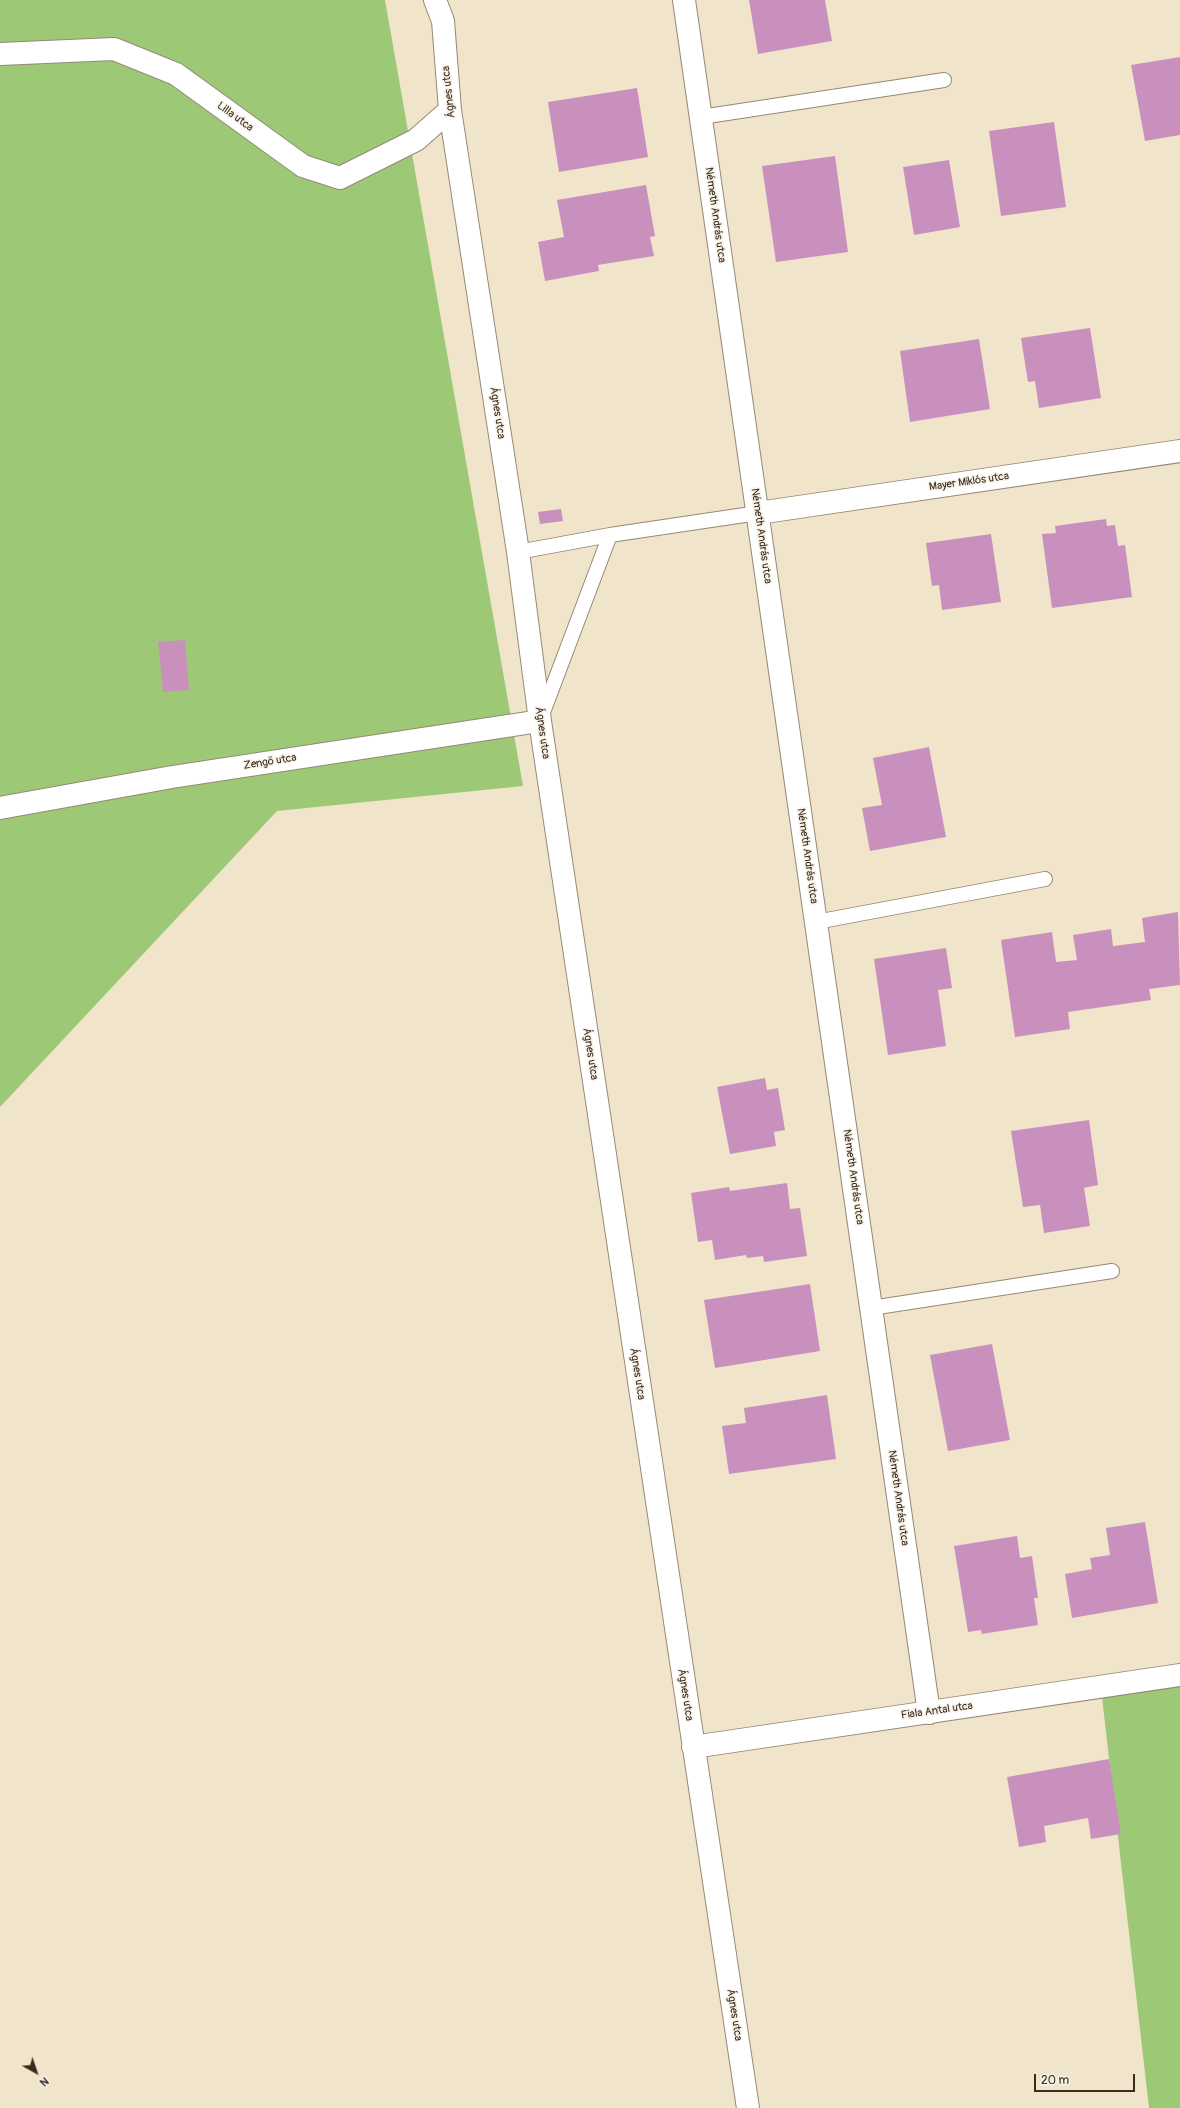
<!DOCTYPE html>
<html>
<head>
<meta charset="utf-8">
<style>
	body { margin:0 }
	#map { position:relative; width:1180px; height:2108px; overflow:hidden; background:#f0e5ca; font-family:Pangolin,sans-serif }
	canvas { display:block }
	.north { position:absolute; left:16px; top:2052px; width:40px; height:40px; -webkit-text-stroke:3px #f7f3e8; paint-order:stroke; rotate:140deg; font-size:11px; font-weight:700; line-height:16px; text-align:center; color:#3b2a1e }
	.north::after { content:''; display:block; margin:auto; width:14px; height:18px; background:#3b2a1e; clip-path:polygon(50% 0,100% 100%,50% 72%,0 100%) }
	.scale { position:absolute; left:1034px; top:2074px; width:101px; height:18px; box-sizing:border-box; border:2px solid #3b2a1e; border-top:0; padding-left:5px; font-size:12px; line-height:14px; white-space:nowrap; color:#3b2a1e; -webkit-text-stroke:3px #f7f3e8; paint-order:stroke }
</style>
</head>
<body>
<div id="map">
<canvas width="1180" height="2108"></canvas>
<div class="north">N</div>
<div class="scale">20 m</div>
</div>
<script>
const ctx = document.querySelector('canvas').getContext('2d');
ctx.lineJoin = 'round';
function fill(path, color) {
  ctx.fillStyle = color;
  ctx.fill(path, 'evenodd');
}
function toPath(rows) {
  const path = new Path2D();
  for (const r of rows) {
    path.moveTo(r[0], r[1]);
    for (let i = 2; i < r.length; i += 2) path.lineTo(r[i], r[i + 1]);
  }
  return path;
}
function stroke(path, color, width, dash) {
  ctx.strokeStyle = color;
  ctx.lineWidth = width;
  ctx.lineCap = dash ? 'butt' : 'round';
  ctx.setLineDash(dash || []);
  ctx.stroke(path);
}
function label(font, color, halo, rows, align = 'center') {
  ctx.font = font + ' Pangolin,sans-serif';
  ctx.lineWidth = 3;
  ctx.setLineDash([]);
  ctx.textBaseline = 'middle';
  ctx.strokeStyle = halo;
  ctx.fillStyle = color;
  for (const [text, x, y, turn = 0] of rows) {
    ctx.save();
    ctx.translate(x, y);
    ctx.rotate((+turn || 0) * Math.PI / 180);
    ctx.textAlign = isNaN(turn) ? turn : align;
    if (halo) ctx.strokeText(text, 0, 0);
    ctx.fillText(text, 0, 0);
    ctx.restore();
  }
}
const green = toPath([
	[0,0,385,0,523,786,277,811,0,1107],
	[1180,1685,1180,2108,1149,2108,1102,1697]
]);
const building = toPath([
	[749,0,825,0,832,41,758,54],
	[1180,57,1180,135,1145,141,1131,65],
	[637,88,648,157,559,172,548,102],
	[1054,122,1066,207,1001,216,989,131],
	[835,156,848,252,776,262,762,166],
	[949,160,960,227,914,235,903,167],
	[646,185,655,236,650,237,654,256,598,265,599,271,545,281,538,242,564,237,557,200],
	[1090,328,1101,398,1039,408,1035,381,1028,382,1021,338],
	[979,339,990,409,910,422,900,351],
	[561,509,563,521,540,524,538,512],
	[1106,519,1107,526,1115,525,1118,546,1125,545,1132,597,1052,608,1042,534,1056,533,1055,526],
	[991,534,1001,602,942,610,939,585,932,586,926,543],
	[185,640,189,690,163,692,158,642],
	[929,747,946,837,870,851,862,808,882,805,873,758],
	[1178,912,1180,985,1149,989,1151,1000,1068,1012,1070,1029,1015,1037,1001,940,1052,932,1056,962,1077,960,1073,935,1111,929,1113,946,1145,942,1142,918],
	[946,948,952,988,938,990,946,1046,888,1055,874,959],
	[765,1078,767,1090,778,1088,785,1130,774,1132,776,1146,730,1154,717,1087],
	[1089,1120,1098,1185,1084,1188,1090,1226,1044,1233,1040,1205,1023,1207,1011,1131],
	[787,1183,790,1209,800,1208,807,1256,764,1262,763,1256,747,1258,746,1255,715,1260,712,1240,698,1242,691,1193,729,1187,730,1191],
	[810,1284,820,1351,715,1368,704,1300],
	[992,1344,1010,1440,948,1451,930,1355],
	[827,1395,836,1459,729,1474,722,1426,746,1423,744,1408],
	[1145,1522,1158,1603,1072,1618,1065,1574,1092,1569,1090,1558,1110,1555,1106,1528],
	[1017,1536,1020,1558,1032,1556,1038,1598,1034,1598,1038,1625,982,1634,981,1630,968,1632,954,1546],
	[1109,1759,1121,1834,1091,1839,1088,1818,1044,1826,1046,1842,1019,1847,1007,1777]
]);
const service = toPath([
	[701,117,944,80],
	[518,552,610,535,758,513],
	[542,715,610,535],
	[816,922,1045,879],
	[871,1308,1112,1271]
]);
const minor = toPath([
	[435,0,443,21,450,110,518,552,540,721,748,2108],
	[684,0,929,1713],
	[0,54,114,49,176,74,303,166,340,178,416,140,450,110],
	[758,513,1180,451],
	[0,808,172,777,540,721],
	[693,1747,1180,1675]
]);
const streetNames = [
	["Ágnes utca",449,92,-96],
	["Lilla utca",235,117,36],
	["Németh András utca",715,215,82],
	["Ágnes utca",497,413,81],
	["Mayer Miklós utca",969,482,-8],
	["Németh András utca",761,536,82],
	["Ágnes utca",542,733,82],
	["Zengő utca",270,762,-9],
	["Németh András utca",807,856,82],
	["Ágnes utca",590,1054,81],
	["Németh András utca",853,1177,82],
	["Ágnes utca",637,1374,81],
	["Németh András utca",898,1498,82],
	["Ágnes utca",685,1695,81],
	["Fiala Antal utca",937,1711,-8],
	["Ágnes utca",734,2015,81]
];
fill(green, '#9dc977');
fill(building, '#c990be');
stroke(service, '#968874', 16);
stroke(minor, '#968874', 24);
stroke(service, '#fff', 14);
stroke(minor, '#fff', 22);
label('11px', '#3b2a1e', '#f7f3e8', streetNames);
</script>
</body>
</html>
